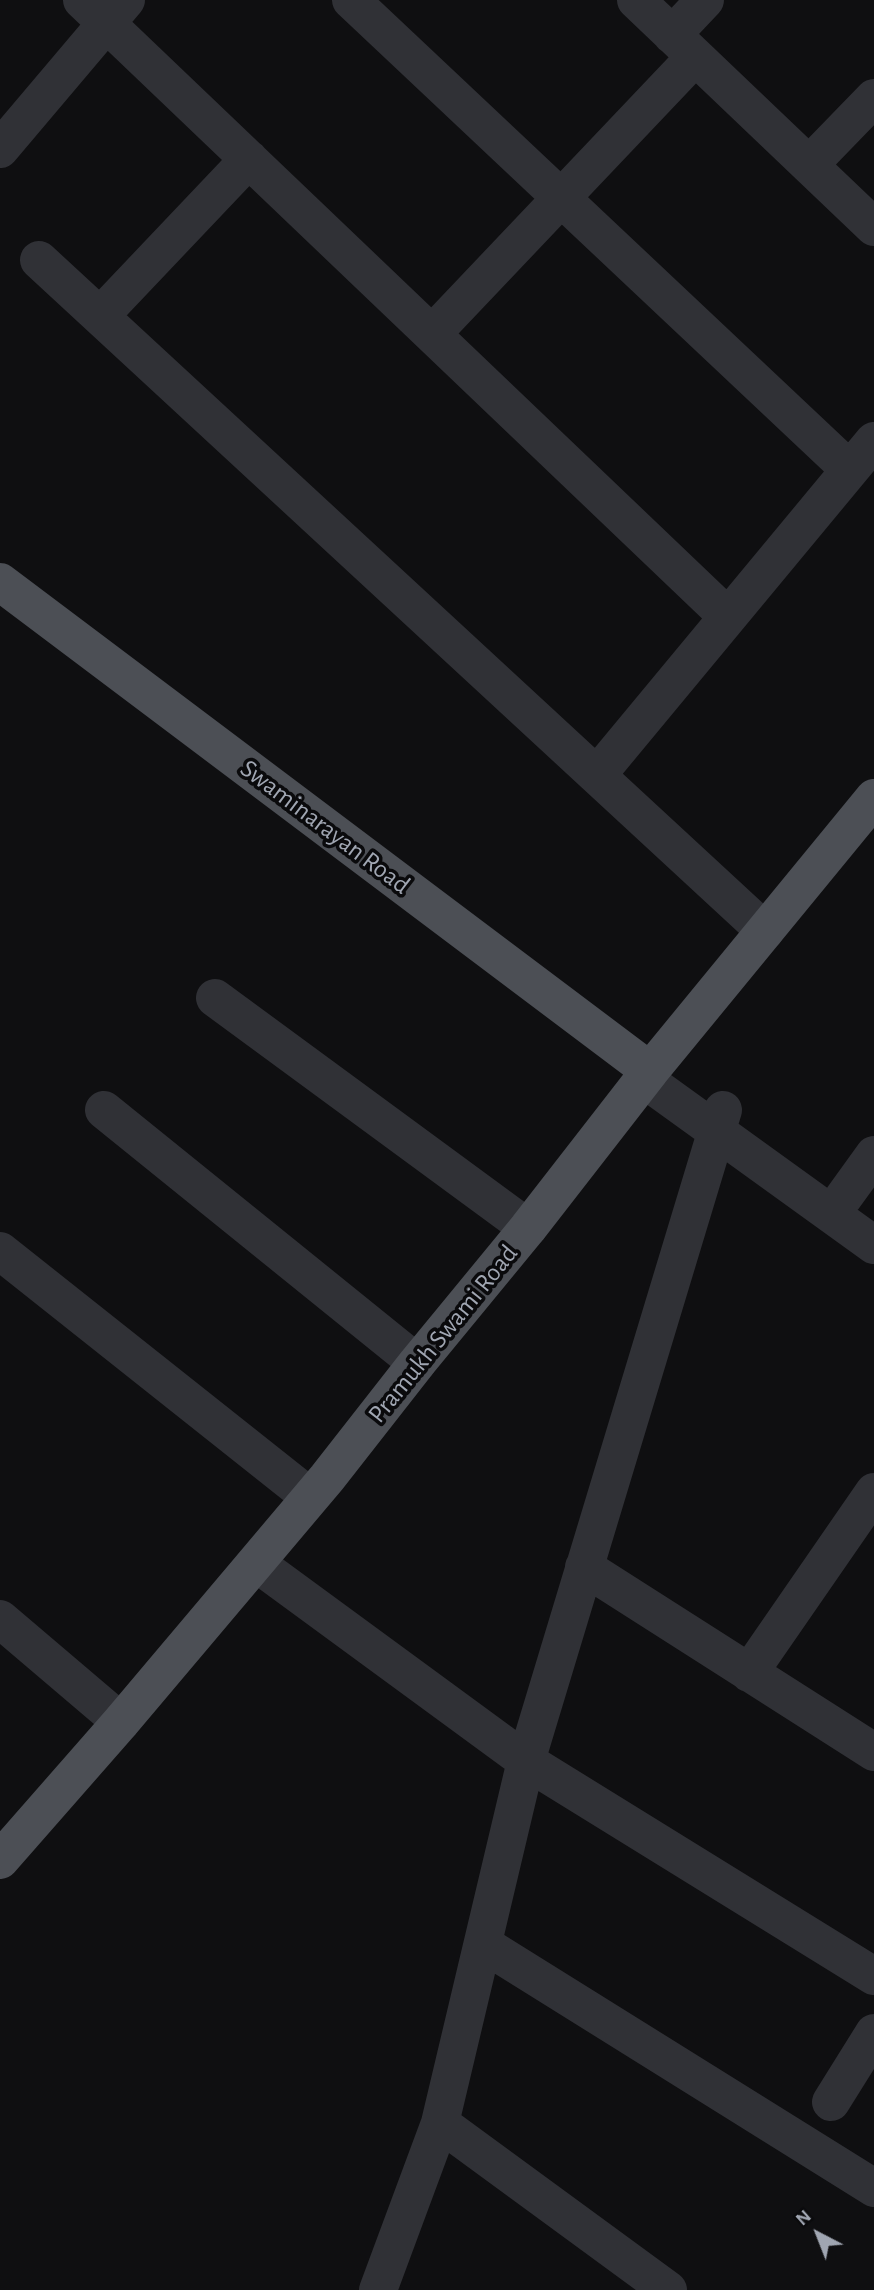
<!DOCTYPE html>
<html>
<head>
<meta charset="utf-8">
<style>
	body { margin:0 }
	#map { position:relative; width:874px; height:2290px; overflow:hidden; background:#0f0f11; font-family:"Alegreya Sans",sans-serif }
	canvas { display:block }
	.north { position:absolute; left:783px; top:2199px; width:70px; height:70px; -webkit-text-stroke:5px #0a0a0c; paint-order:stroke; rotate:318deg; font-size:19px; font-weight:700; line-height:28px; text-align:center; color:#a0a6b2 }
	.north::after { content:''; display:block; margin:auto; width:24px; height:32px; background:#a0a6b2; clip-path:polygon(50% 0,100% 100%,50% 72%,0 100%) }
</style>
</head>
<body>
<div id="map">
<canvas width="874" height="2290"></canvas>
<div class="north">N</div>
</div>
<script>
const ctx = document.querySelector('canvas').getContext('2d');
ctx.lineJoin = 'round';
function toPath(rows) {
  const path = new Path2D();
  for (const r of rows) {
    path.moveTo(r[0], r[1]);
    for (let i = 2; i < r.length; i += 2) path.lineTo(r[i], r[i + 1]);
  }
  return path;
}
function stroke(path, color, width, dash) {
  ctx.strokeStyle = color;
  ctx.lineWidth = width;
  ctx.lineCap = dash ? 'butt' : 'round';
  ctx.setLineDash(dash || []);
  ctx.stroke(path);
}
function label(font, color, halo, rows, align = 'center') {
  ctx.font = font + ' "Alegreya Sans",sans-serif';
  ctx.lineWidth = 7;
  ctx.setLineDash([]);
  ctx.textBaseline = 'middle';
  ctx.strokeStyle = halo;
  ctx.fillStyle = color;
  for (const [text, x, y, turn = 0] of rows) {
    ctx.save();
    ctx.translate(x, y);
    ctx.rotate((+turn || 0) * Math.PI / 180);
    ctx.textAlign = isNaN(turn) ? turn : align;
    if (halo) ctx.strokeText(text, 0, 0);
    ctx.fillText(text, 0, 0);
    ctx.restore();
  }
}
const minor = toPath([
	[82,0,728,617],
	[351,0,850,470],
	[636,0,874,227],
	[672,35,705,0],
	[0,149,126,0],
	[809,165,874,98],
	[39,260,765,931],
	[100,316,249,159],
	[432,334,695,57],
	[597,775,874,441],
	[215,998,528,1228],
	[644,1079,874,1245],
	[104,1110,417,1363],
	[843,1198,874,1155],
	[0,1251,310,1497],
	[256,1563,526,1761,874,1976],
	[584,1567,874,1752],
	[0,1619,121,1722],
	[749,1673,874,1492],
	[483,1944,874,2188],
	[831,2102,874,2033],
	[440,2123,668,2290],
	[378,2290,440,2123,526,1761,723,1110]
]);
const major = toPath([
	[0,582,650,1071],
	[0,1860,121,1722,327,1478,417,1363,528,1228,650,1071,874,798]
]);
const streetNames = [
	["Swaminarayan Road",325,827,37],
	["Pramukh Swami Road",443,1334,-51]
];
stroke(minor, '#303136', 38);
stroke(major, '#4c4f55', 38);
label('26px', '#a0a6b2', '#0a0a0c', streetNames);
</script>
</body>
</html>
